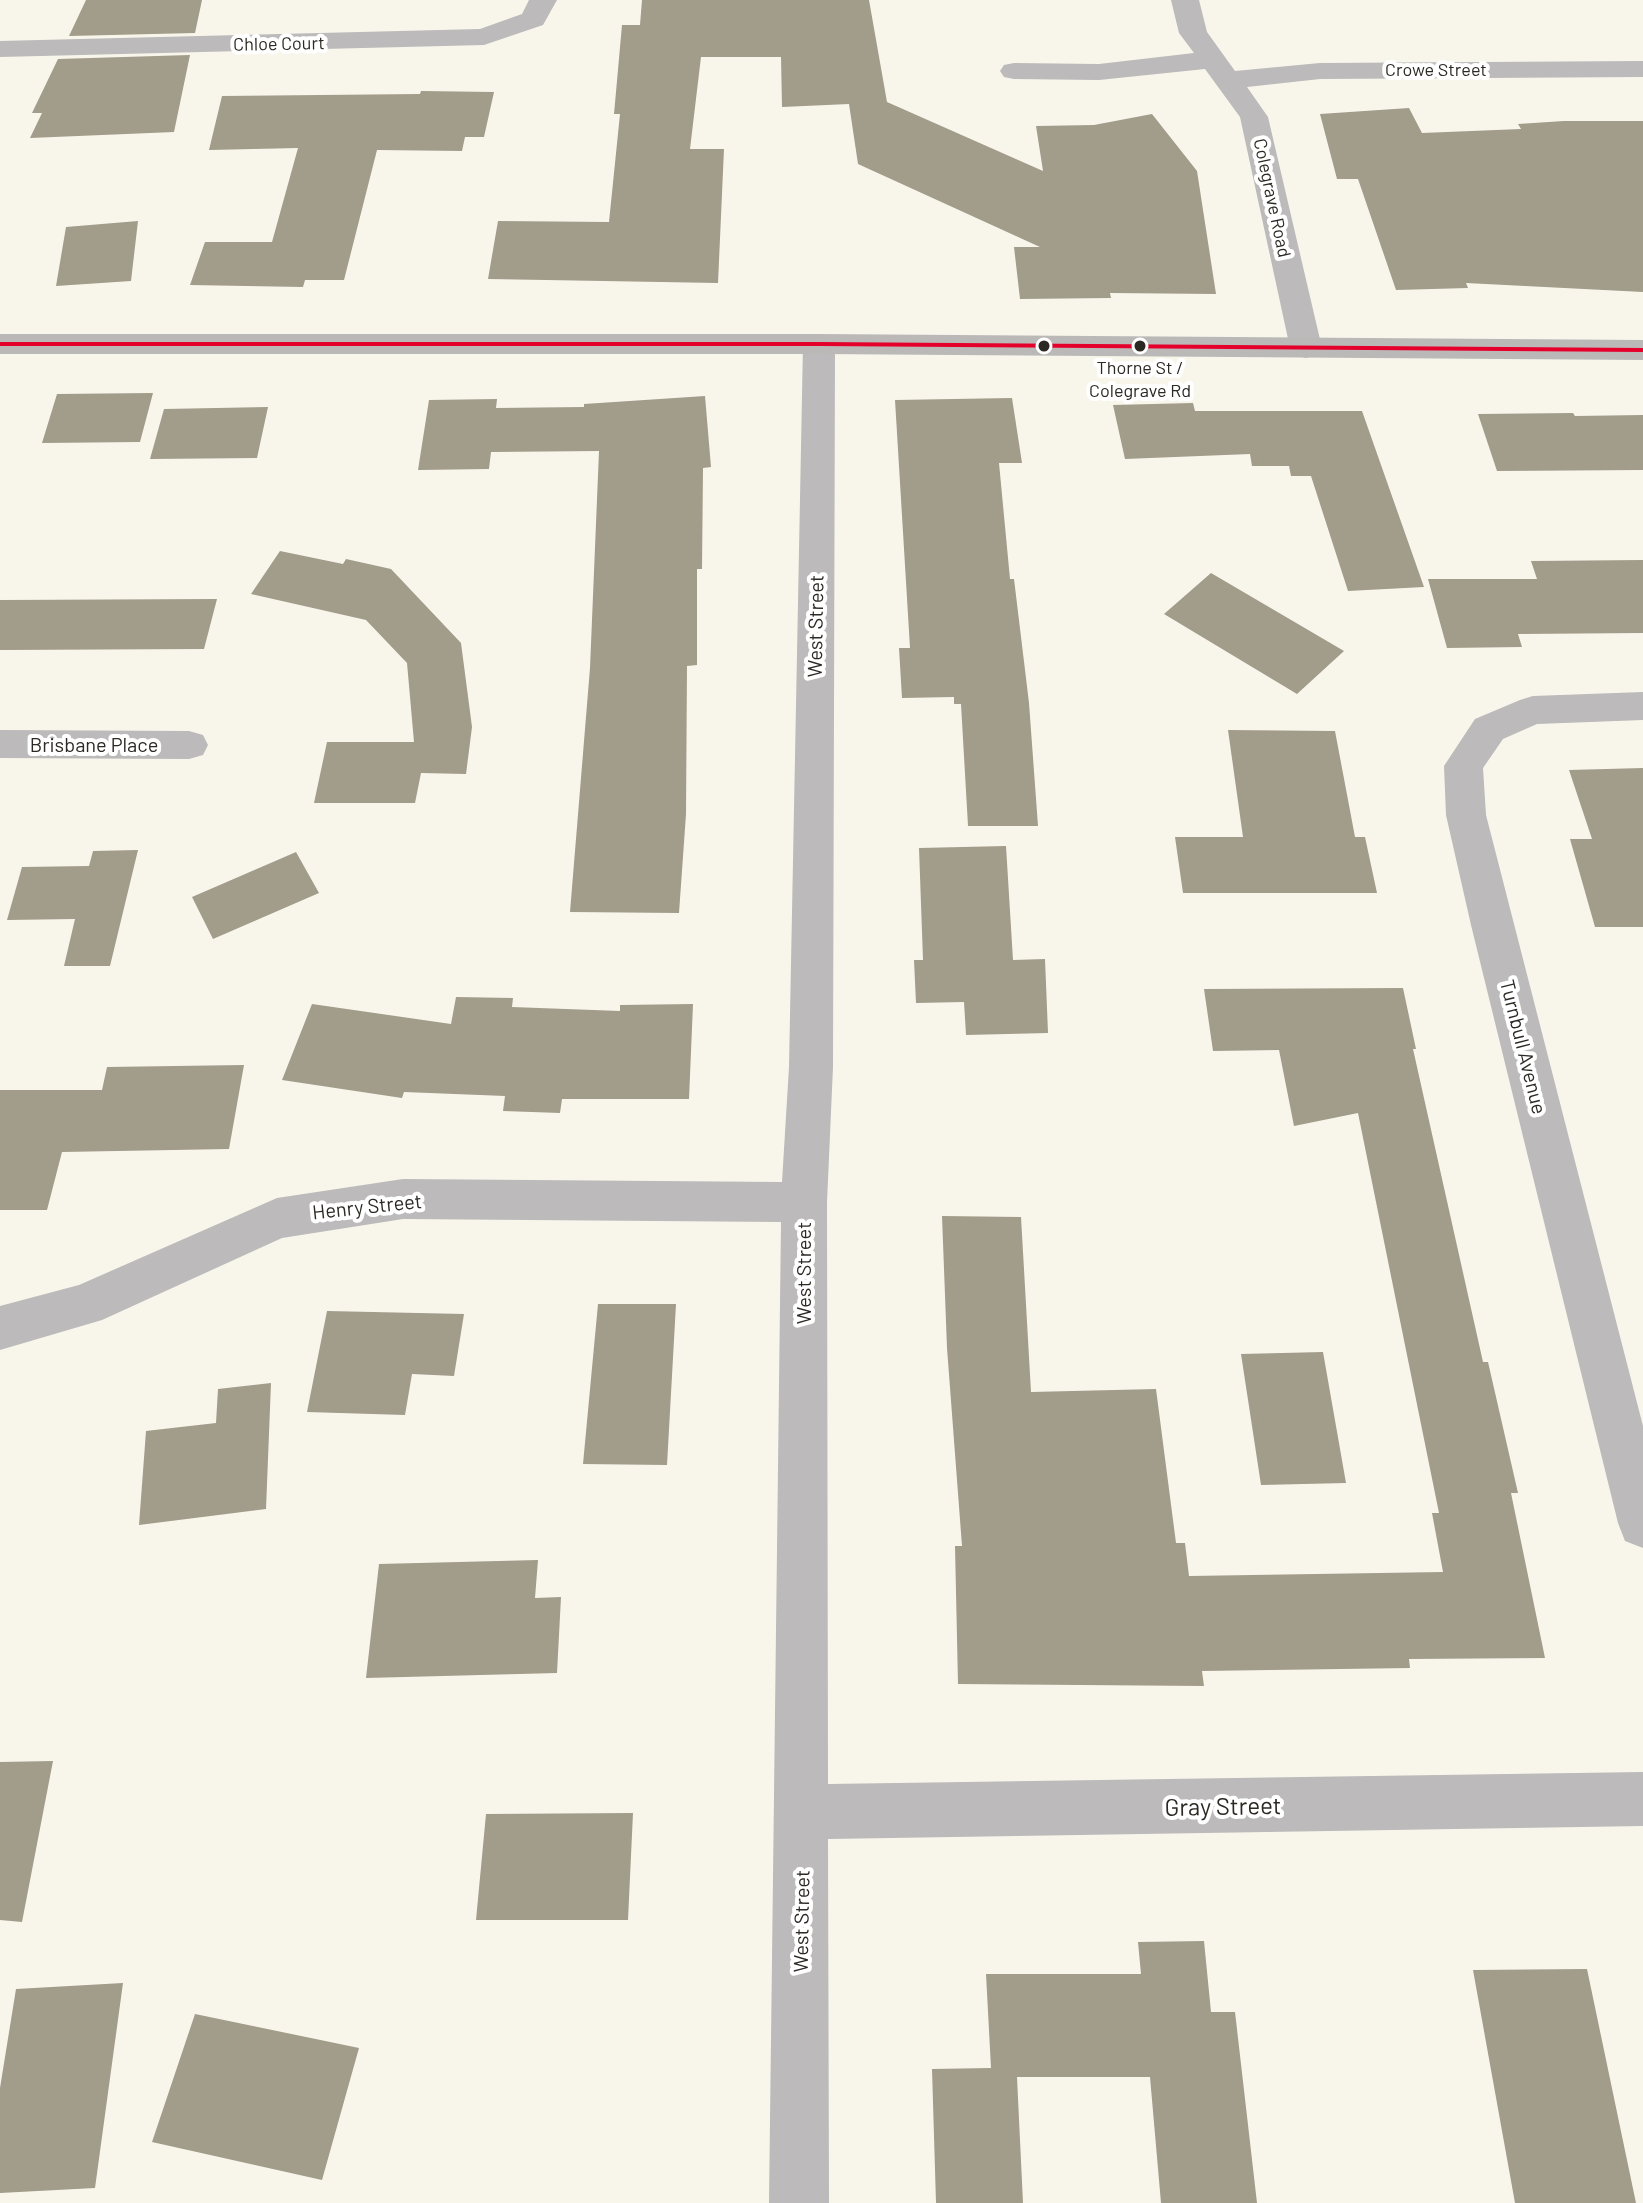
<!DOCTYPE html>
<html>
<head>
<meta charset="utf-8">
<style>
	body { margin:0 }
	canvas { display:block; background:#f8f5eb }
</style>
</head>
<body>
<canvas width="1643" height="2203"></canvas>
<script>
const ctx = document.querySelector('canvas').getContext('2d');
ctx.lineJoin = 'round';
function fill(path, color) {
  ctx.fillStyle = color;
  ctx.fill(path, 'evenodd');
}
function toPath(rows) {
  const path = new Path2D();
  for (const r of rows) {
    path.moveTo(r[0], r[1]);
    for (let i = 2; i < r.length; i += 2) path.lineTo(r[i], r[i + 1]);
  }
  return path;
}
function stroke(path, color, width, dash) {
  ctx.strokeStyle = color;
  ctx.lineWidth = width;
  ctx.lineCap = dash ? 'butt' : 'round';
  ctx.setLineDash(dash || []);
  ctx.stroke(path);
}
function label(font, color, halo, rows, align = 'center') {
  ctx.font = font + ' Barlow,sans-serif';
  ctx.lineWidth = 8;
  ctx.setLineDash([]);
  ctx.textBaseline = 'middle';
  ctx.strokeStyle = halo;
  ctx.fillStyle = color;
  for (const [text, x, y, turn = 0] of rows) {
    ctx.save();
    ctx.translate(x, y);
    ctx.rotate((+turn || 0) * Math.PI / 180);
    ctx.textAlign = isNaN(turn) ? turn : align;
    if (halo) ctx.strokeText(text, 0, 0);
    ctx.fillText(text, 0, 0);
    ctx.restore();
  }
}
const building = toPath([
	[86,0,202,0,195,33,69,36],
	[642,0,869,0,887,102,1043,171,1036,126,1094,125,1152,114,1197,171,1216,294,1110,293,1111,298,1020,299,1014,247,1040,247,858,164,849,104,782,107,781,57,701,57,690,149,724,149,718,283,488,279,498,221,609,222,620,114,614,114,622,25,640,25],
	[190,55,174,132,30,138,42,113,32,113,58,59],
	[421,91,494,92,484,137,465,137,462,151,377,150,344,280,305,280,303,287,190,285,205,242,272,242,298,148,209,150,222,96,420,94],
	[1409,108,1422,133,1521,129,1518,124,1564,121,1643,121,1643,292,1466,283,1468,288,1396,290,1358,179,1337,179,1320,114],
	[138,221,131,281,56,286,66,227],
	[153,393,140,442,42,443,57,394],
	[705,396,711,467,703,468,702,569,697,569,697,665,687,666,686,814,679,913,570,912,590,668,599,451,491,452,489,469,418,470,429,400,497,399,496,408,584,407,584,404],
	[1012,398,1022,463,999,463,1010,579,1014,579,1029,703,1038,826,968,826,961,704,954,704,954,697,902,698,899,648,910,648,895,400],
	[1193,403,1195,411,1362,411,1424,587,1348,591,1311,476,1291,476,1289,466,1252,466,1250,454,1125,459,1113,405],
	[268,407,257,458,150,459,164,409],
	[1573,413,1575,416,1643,415,1643,470,1497,471,1478,414],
	[280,551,343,564,346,559,391,569,461,643,472,727,466,774,421,773,415,803,314,803,327,742,414,742,407,663,366,620,251,594],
	[1643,560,1643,633,1518,634,1522,647,1447,648,1428,579,1537,579,1531,561],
	[1211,573,1344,651,1297,694,1164,614],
	[217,599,204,649,0,650,0,600],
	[1228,730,1335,731,1355,837,1365,837,1377,893,1183,893,1175,837,1243,837],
	[1643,768,1643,927,1595,927,1570,839,1592,839,1569,770],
	[1006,846,1013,960,1045,959,1048,1033,966,1035,964,1002,916,1003,914,960,923,960,919,848],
	[138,850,110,966,64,966,75,919,7,920,22,867,89,866,93,851],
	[296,852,319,893,213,939,192,897],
	[1403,988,1416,1049,1413,1049,1483,1362,1488,1362,1518,1493,1511,1493,1545,1658,1409,1659,1410,1668,1202,1671,1204,1686,958,1684,955,1546,962,1546,947,1348,942,1216,1021,1217,1031,1392,1156,1389,1176,1543,1185,1543,1189,1576,1443,1572,1432,1513,1439,1513,1358,1113,1294,1126,1279,1050,1213,1051,1204,989],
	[456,997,513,998,512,1007,620,1011,620,1005,693,1004,689,1099,562,1099,560,1113,503,1111,505,1096,404,1092,402,1098,282,1080,312,1004,451,1024],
	[244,1065,229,1149,62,1152,47,1210,0,1210,0,1090,102,1090,107,1067],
	[598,1304,676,1304,667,1465,583,1464],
	[327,1311,464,1314,454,1376,412,1374,405,1415,307,1412],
	[1323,1352,1346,1483,1261,1485,1241,1354],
	[271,1383,266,1509,139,1525,146,1431,216,1423,218,1389],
	[538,1560,535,1598,561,1597,557,1673,366,1678,379,1564],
	[53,1761,22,1922,0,1920,0,1762],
	[633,1813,628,1920,476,1920,486,1814],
	[1204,1941,1211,2012,1235,2012,1257,2203,1161,2203,1150,2077,1017,2077,1023,2203,936,2203,932,2069,991,2068,986,1974,1141,1974,1138,1942],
	[1587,1969,1636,2203,1515,2203,1473,1970],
	[123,1983,95,2188,0,2193,0,2088,16,1989],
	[195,2014,359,2048,322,2180,152,2142]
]);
const street = toPath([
	[529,0,557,0,543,25,484,45,0,57,0,41,480,29,522,14,529,0],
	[1171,0,1199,0,1207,32,1235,71,1320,63,1643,61,1643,77,1320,79,1247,87,1268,117,1322,348,1317,355,1306,358,1295,355,1290,348,1240,117,1205,69,1099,80,1014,79,1004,77,1000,71,1004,65,1014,63,1099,64,1194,53,1179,33,1171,0],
	[819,334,830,337,835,344,833,1067,827,1202,828,1784,1643,1772,1643,1826,828,1839,829,2203,769,2203,781,1222,403,1219,282,1238,102,1320,0,1350,0,1306,79,1285,277,1198,403,1179,782,1182,789,1067,803,344,808,337,819,334],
	[1643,692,1643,720,1537,724,1503,739,1483,768,1486,815,1643,1426,1643,1548,1625,1541,1618,1523,1471,925,1446,815,1444,766,1475,719,1520,700,1533,696,1643,692],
	[0,730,189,731,203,735,208,745,203,755,189,759,0,758,0,730]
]);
const secondary = toPath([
	[0,334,819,334,1643,340,1643,360,819,354,0,354,0,334]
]);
const bus1 = toPath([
	[0,344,819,344,1643,350]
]);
const markers = [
	[1044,346,7,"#2b2923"],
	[1140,346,7,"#2b2923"]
];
const farStreetnames = [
	["Chloe Court",279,44,-1],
	["Crowe Street",1436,70],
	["Colegrave Road",1272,198,78]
];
const busNames = [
	["Thorne St /",1140,368],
	["Colegrave Rd",1140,391]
];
const streetNames = [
	["West Street",816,626,-89],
	["Brisbane Place",94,745],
	["Turnbull Avenue",1523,1047,76],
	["Henry Street",367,1207,-6],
	["West Street",804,1273,-90],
	["West Street",802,1921,-89]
];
const nearStreetnames = [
	["Gray Street",1223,1807,-1]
];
fill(building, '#a29c8a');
fill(street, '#bcbaba');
fill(secondary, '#bbb9b8');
stroke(bus1, '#e4002b', 4);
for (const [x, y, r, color] of markers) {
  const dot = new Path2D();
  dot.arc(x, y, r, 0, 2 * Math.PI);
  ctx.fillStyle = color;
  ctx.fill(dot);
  stroke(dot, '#fff', 3);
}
label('18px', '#2b2923', '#fff', farStreetnames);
label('18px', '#2b2923', '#fff', busNames);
label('20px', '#2b2923', '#fff', streetNames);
label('24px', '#2b2923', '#fff', nearStreetnames);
</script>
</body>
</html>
